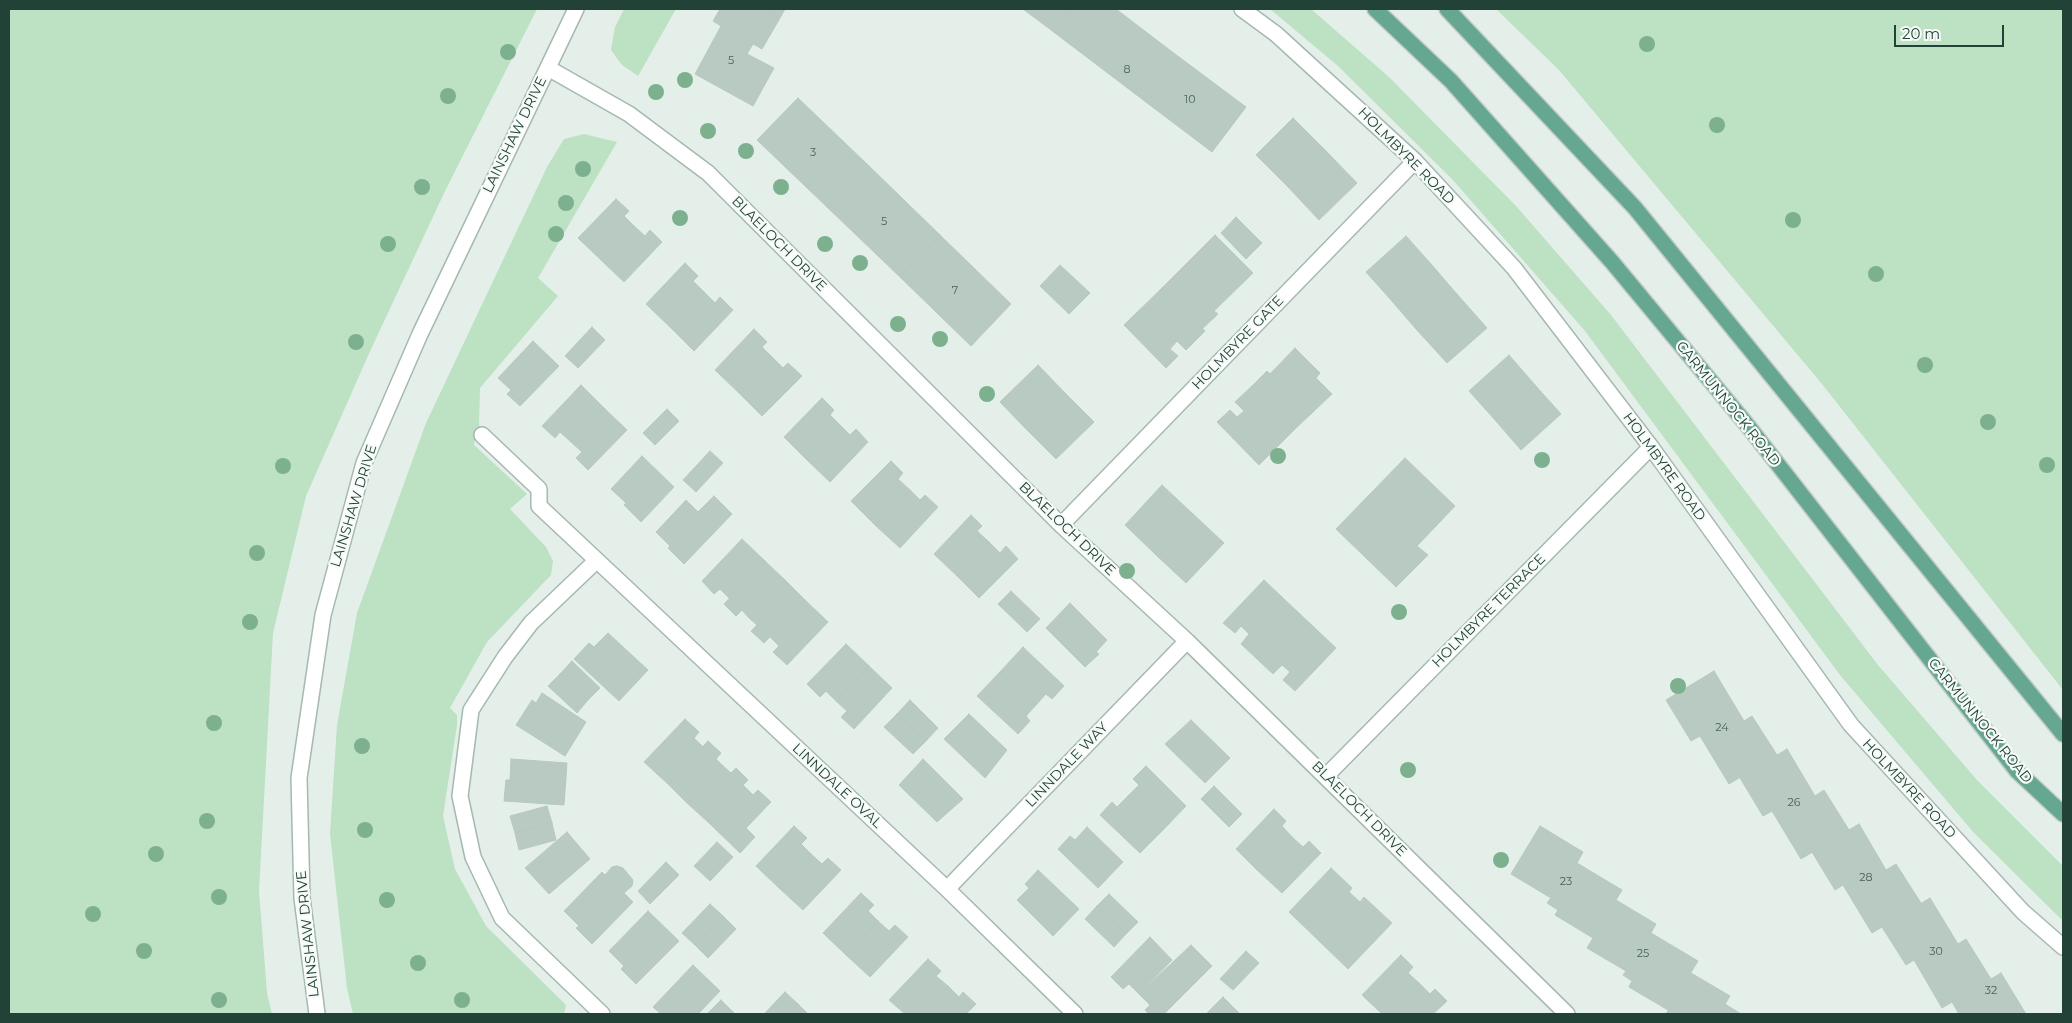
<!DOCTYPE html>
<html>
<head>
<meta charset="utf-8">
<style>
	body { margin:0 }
	#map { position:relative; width:2072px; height:1023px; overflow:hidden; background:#e4efe9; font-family:Montserrat,sans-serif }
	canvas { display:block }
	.frame { position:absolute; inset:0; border:10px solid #224237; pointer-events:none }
	.scale { position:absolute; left:1894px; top:25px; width:110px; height:22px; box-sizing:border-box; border:2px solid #224237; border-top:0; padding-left:6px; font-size:15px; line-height:18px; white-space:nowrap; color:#224237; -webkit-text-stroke:4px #f6fbf8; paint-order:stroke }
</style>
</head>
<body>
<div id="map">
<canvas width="2072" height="1023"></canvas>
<div class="frame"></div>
<div class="scale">20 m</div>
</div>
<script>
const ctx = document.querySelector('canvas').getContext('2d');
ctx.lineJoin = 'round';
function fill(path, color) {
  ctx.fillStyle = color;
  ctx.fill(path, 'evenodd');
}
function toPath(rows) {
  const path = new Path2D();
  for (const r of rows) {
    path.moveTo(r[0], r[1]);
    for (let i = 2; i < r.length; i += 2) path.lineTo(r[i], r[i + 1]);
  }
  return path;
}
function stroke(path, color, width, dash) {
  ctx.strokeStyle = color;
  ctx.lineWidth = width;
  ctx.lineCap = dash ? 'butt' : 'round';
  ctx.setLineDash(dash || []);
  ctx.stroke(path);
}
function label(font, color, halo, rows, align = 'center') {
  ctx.font = font + ' Montserrat,sans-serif';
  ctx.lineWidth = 4.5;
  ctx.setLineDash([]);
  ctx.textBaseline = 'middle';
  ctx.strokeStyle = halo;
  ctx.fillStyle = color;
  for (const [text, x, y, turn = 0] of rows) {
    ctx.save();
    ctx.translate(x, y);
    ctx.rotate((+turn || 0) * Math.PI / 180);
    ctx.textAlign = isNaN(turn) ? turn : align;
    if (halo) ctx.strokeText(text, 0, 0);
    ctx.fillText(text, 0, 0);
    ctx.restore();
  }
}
const green = toPath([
	[9,9,537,9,446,189,371,349,306,496,273,633,259,891,267,993,272,1014,9,1014],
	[624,9,676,9,638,76,622,65,611,50,615,27],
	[1270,9,1311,9,1389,77,1516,206,1611,315,1878,665,1977,780,2063,866,2063,921,1974,833,1840,675,1585,331,1452,179,1338,66],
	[1496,9,2063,9,2063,690,1822,384,1559,70],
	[584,134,617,142,538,278,558,296,480,388,479,425,481,427,475,437,474,445,527,494,510,509,546,547,553,561,551,575,487,642,450,708,457,715,457,725,443,816,455,869,486,926,566,1005,564,1014,353,1014,347,988,330,834,337,725,357,613,426,423,547,167,564,139]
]);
const building = toPath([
	[720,9,762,9,780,18,762,49,753,44,747,54,774,68,753,106,695,74,721,26,713,21,720,9],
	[762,9,785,9,780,18,762,9],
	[1023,9,1073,9,1055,33,1023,9],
	[1073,9,1116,9,1167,48,1134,93,1055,33,1073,9],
	[1167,48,1246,107,1212,152,1134,93,1167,48],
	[798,98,869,166,828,208,757,140,798,98],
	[1293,118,1325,150,1288,187,1256,155,1293,118],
	[1325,150,1357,183,1319,220,1288,187,1325,150],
	[869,166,940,235,900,277,828,208,869,166],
	[616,199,629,211,624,216,634,226,601,260,578,238,616,199],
	[1236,217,1262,243,1246,259,1221,233,1236,217],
	[634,226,645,236,650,230,662,242,624,282,601,260,634,226],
	[940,235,1011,304,971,346,900,277,940,235],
	[1215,235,1253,273,1214,311,1218,314,1202,329,1162,288,1215,235],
	[1406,236,1431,264,1391,300,1366,272,1406,236],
	[685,263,698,276,693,281,704,292,670,327,646,304,685,263],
	[1431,264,1456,293,1416,329,1391,300,1431,264],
	[1060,265,1090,293,1069,314,1040,286,1060,265],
	[1162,288,1205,331,1186,350,1177,341,1170,349,1178,356,1166,368,1124,325,1162,288],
	[704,292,715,303,720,297,733,310,694,351,670,327,704,292],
	[1456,293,1487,328,1447,363,1416,329,1456,293],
	[592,327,605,340,578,368,565,356,592,327],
	[754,329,767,342,762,347,773,358,739,393,715,370,754,329],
	[533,341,559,366,520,406,507,394,511,390,498,378,533,341],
	[1295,348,1320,373,1316,378,1332,394,1295,429,1252,386,1267,371,1270,374,1295,348],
	[1509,355,1535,385,1495,420,1469,391,1509,355],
	[773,358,783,368,788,363,802,376,762,416,739,393,773,358],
	[1038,365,1066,394,1028,431,1000,402,1038,365],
	[581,385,604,408,571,442,560,432,555,438,542,426,581,385],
	[1535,385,1561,414,1521,450,1495,420,1535,385],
	[1252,386,1295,429,1259,465,1217,422,1230,410,1237,417,1244,411,1235,402,1252,386],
	[1066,394,1094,422,1056,459,1028,431,1066,394],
	[822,398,834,410,830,415,840,425,806,459,784,437,822,398],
	[604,408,627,430,588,470,576,458,582,452,571,442,604,408],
	[667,409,679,421,655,445,643,433,667,409],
	[840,425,850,435,856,429,868,442,830,482,806,459,840,425],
	[710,451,723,463,696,492,683,480,710,451],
	[642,456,674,487,641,522,624,505,626,503,611,489,642,456],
	[1405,458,1455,506,1417,546,1428,555,1396,587,1336,529,1405,458],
	[891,461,903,473,898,479,910,490,875,525,851,501,891,461],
	[1162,485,1193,514,1155,554,1125,525,1162,485],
	[910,490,920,500,925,495,938,507,900,548,875,525,910,490],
	[714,496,732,514,684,564,668,548,670,546,656,532,686,500,698,512,714,496],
	[1193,514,1224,543,1186,583,1155,554,1193,514],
	[971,515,982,526,977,531,989,542,957,576,934,554,971,515],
	[742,539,765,561,729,598,720,589,714,594,702,581,742,539],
	[989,542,1000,553,1006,546,1018,559,979,598,957,576,989,542],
	[765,561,785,580,749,618,742,610,736,616,724,604,765,561],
	[785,580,805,600,764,643,751,631,757,625,749,618,785,580],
	[1264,580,1300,614,1257,659,1241,644,1249,634,1241,626,1235,633,1223,623,1264,580],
	[1011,591,1040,619,1027,632,998,604,1011,591],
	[805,600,828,622,787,665,773,652,779,646,770,637,805,600],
	[1070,603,1107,640,1096,652,1099,654,1085,667,1046,628,1070,603],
	[1300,614,1336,648,1295,691,1283,680,1290,672,1282,665,1273,674,1257,659,1300,614],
	[608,633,648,670,619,701,574,659,589,643,594,647,608,633],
	[846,644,869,666,836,701,826,691,820,697,807,684,846,644],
	[1023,647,1064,686,1052,699,1046,694,1036,705,1000,672,1023,647],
	[572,661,600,688,588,700,560,674,572,661],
	[869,666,892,688,854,729,841,717,847,711,836,701,869,666],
	[1714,671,1744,721,1752,716,1777,755,1729,784,1700,736,1691,741,1666,700,1714,671],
	[1000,672,1036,705,1026,716,1030,721,1018,734,977,696,1000,672],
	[560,674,588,700,577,713,548,686,560,674],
	[542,693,586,722,565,756,516,725,532,700,536,703,542,693],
	[910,700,938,728,926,741,897,714,910,700],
	[897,714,926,741,913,754,884,727,897,714],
	[969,714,1007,750,985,778,944,739,969,714],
	[685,719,699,732,694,738,703,747,668,784,644,762,685,719],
	[1191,720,1230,758,1205,783,1165,744,1191,720],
	[708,741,721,753,716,759,723,766,687,803,668,784,708,741],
	[1787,749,1815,796,1824,790,1849,830,1801,859,1772,811,1763,816,1740,778,1787,749],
	[511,759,567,763,564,805,504,801,506,780,510,780,511,759],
	[923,759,963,799,937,822,899,785,923,759],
	[723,766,731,773,736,768,748,780,708,822,687,803,723,766],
	[1146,766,1186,806,1163,830,1128,796,1139,785,1133,779,1146,766],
	[743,785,753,795,758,790,771,802,746,828,755,837,740,853,708,822,743,785],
	[1214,786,1242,814,1229,827,1201,799,1214,786],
	[1128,796,1163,830,1140,853,1100,815,1112,802,1117,807,1128,796],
	[547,806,552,823,515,833,510,816,547,806],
	[1274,809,1286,821,1282,826,1292,837,1258,871,1236,849,1274,809],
	[552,823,556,840,519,850,515,833,552,823],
	[1859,824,1886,870,1896,864,1921,903,1872,933,1843,885,1835,890,1812,852,1859,824],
	[794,826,807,838,801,844,811,854,779,888,756,866,794,826],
	[1540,826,1583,852,1577,863,1622,890,1593,938,1555,915,1558,910,1547,903,1551,898,1511,874,1540,826],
	[1087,827,1123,862,1098,888,1058,849,1070,836,1075,840,1087,827],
	[567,832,590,859,549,894,525,868,567,832],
	[1292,837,1303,847,1309,841,1321,853,1282,893,1258,871,1292,837],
	[717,842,733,857,710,881,694,866,717,842],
	[811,854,822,864,828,858,841,870,803,910,779,888,811,854],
	[666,862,679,875,650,904,638,891,666,862],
	[617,866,623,868,633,880,632,886,624,893,633,902,592,944,576,928,579,926,564,911,602,872,605,875,612,867,617,866],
	[1331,868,1352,888,1349,892,1360,902,1364,897,1392,923,1348,969,1289,912,1331,868],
	[1038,870,1079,909,1053,936,1017,900,1029,888,1025,884,1038,870],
	[861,893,874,905,868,911,878,921,846,955,823,933,861,893],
	[1109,894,1138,922,1126,934,1097,906,1109,894],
	[1930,898,1958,944,1966,939,1991,979,1942,1008,1914,960,1906,965,1882,927,1930,898],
	[1616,900,1656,924,1651,933,1698,961,1668,1010,1629,987,1632,981,1623,975,1626,971,1587,948,1616,900],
	[710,904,723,916,695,945,682,933,710,904],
	[1097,906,1126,934,1114,947,1085,919,1097,906],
	[648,911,679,941,636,984,621,969,624,966,609,951,648,911],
	[723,916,736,929,708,958,695,945,723,916],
	[878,921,889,931,895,925,908,937,870,977,846,955,878,921],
	[1150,937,1172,960,1139,994,1129,984,1123,989,1111,977,1150,937],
	[1191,945,1212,966,1164,1014,1149,1014,1145,1010,1150,1005,1139,994,1191,945],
	[1246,951,1259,963,1233,990,1220,979,1246,951],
	[1401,955,1413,967,1408,973,1419,983,1388,1014,1382,1014,1362,995,1401,955],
	[928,959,941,971,936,976,948,986,921,1014,905,1014,889,1000,928,959],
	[693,965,720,991,698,1014,661,1014,653,1007,693,965],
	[1691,973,1730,996,1725,1004,1741,1014,1666,1014,1691,973],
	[2001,973,2026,1014,1959,1014,1952,1002,2001,973],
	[1419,983,1430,994,1435,989,1447,1001,1433,1014,1388,1014,1419,983],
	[948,986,959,997,963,992,976,1004,966,1014,921,1014,948,986],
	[785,992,798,1004,788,1014,764,1014,785,992],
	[1223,997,1240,1014,1206,1014,1223,997],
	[721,1000,735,1014,707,1014,721,1000],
	[798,1004,808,1014,788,1014,798,1004]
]);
const minor = toPath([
	[1242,9,1276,34,1415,161,1514,268,1651,447,1851,725,2023,912,2063,947],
	[548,68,629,114,708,173,1061,525,1187,641,1567,1014],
	[482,435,539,489,539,506,947,889,1075,1014],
	[1061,525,1415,161],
	[596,561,531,623,505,657,471,710,460,796,473,857,502,918,602,1014],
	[1326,776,1651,447],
	[947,889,1187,641],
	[317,1014,302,898,299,778,323,615,364,463,420,334,576,9]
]);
const major = toPath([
	[1375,9,1451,81,1612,262,1748,426,2017,771,2063,814],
	[1447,9,1635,208,2063,734]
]);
const trees = [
	[1647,44],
	[508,52],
	[685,80],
	[656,92],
	[448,96],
	[1717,125],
	[708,131],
	[746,151],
	[583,169],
	[422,187],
	[781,187],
	[566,203],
	[680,218],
	[1793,220],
	[556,234],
	[388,244],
	[825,244],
	[860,263],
	[1876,274],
	[898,324],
	[940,339],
	[356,342],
	[1925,365],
	[987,394],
	[1988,422],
	[1278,456],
	[1542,460],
	[2047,465],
	[283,466],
	[257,553],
	[1127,571],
	[1399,612],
	[250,622],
	[1678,686],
	[214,723],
	[362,746],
	[1408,770],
	[207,821],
	[365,830],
	[156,854],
	[1501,860],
	[219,897],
	[387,900],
	[93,914],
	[144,951],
	[418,963],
	[219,1000],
	[462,1000]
];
const numberNames = [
	["5",731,61],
	["8",1127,70],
	["10",1190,100],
	["3",813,153],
	["5",884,222],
	["7",955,291],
	["24",1722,728],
	["26",1794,803],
	["28",1866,878],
	["23",1566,882],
	["30",1936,952],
	["25",1643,954],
	["32",1991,991]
];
const streetNames = [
	["LAINSHAW DRIVE",515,135,-64],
	["HOLMBYRE ROAD",1406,156,45],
	["BLAELOCH DRIVE",779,244,45],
	["HOLMBYRE GATE",1238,343,-46],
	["CARMUNNOCK ROAD",1728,404,51],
	["HOLMBYRE ROAD",1664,467,54],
	["LAINSHAW DRIVE",354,506,-73],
	["BLAELOCH DRIVE",1067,529,44],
	["HOLMBYRE TERRACE",1489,611,-45],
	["CARMUNNOCK ROAD",1980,721,51],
	["LINNDALE WAY",1067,765,-46],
	["LINNDALE OVAL",837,786,43],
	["HOLMBYRE ROAD",1909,789,47],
	["BLAELOCH DRIVE",1359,809,45],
	["LAINSHAW DRIVE",308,934,-96]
];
fill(green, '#bce1c3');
fill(building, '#b9cac2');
stroke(building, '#b6c9c0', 1);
stroke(minor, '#a6b8b0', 18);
stroke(major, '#c1cac7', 18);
stroke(minor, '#fff', 15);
stroke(major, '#66a791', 15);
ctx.fillStyle = '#7db08e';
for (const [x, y] of trees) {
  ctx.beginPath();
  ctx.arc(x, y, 8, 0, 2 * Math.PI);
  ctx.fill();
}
label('11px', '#48645a', null, numberNames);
label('14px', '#224237', '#f6fbf8', streetNames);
</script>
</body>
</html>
